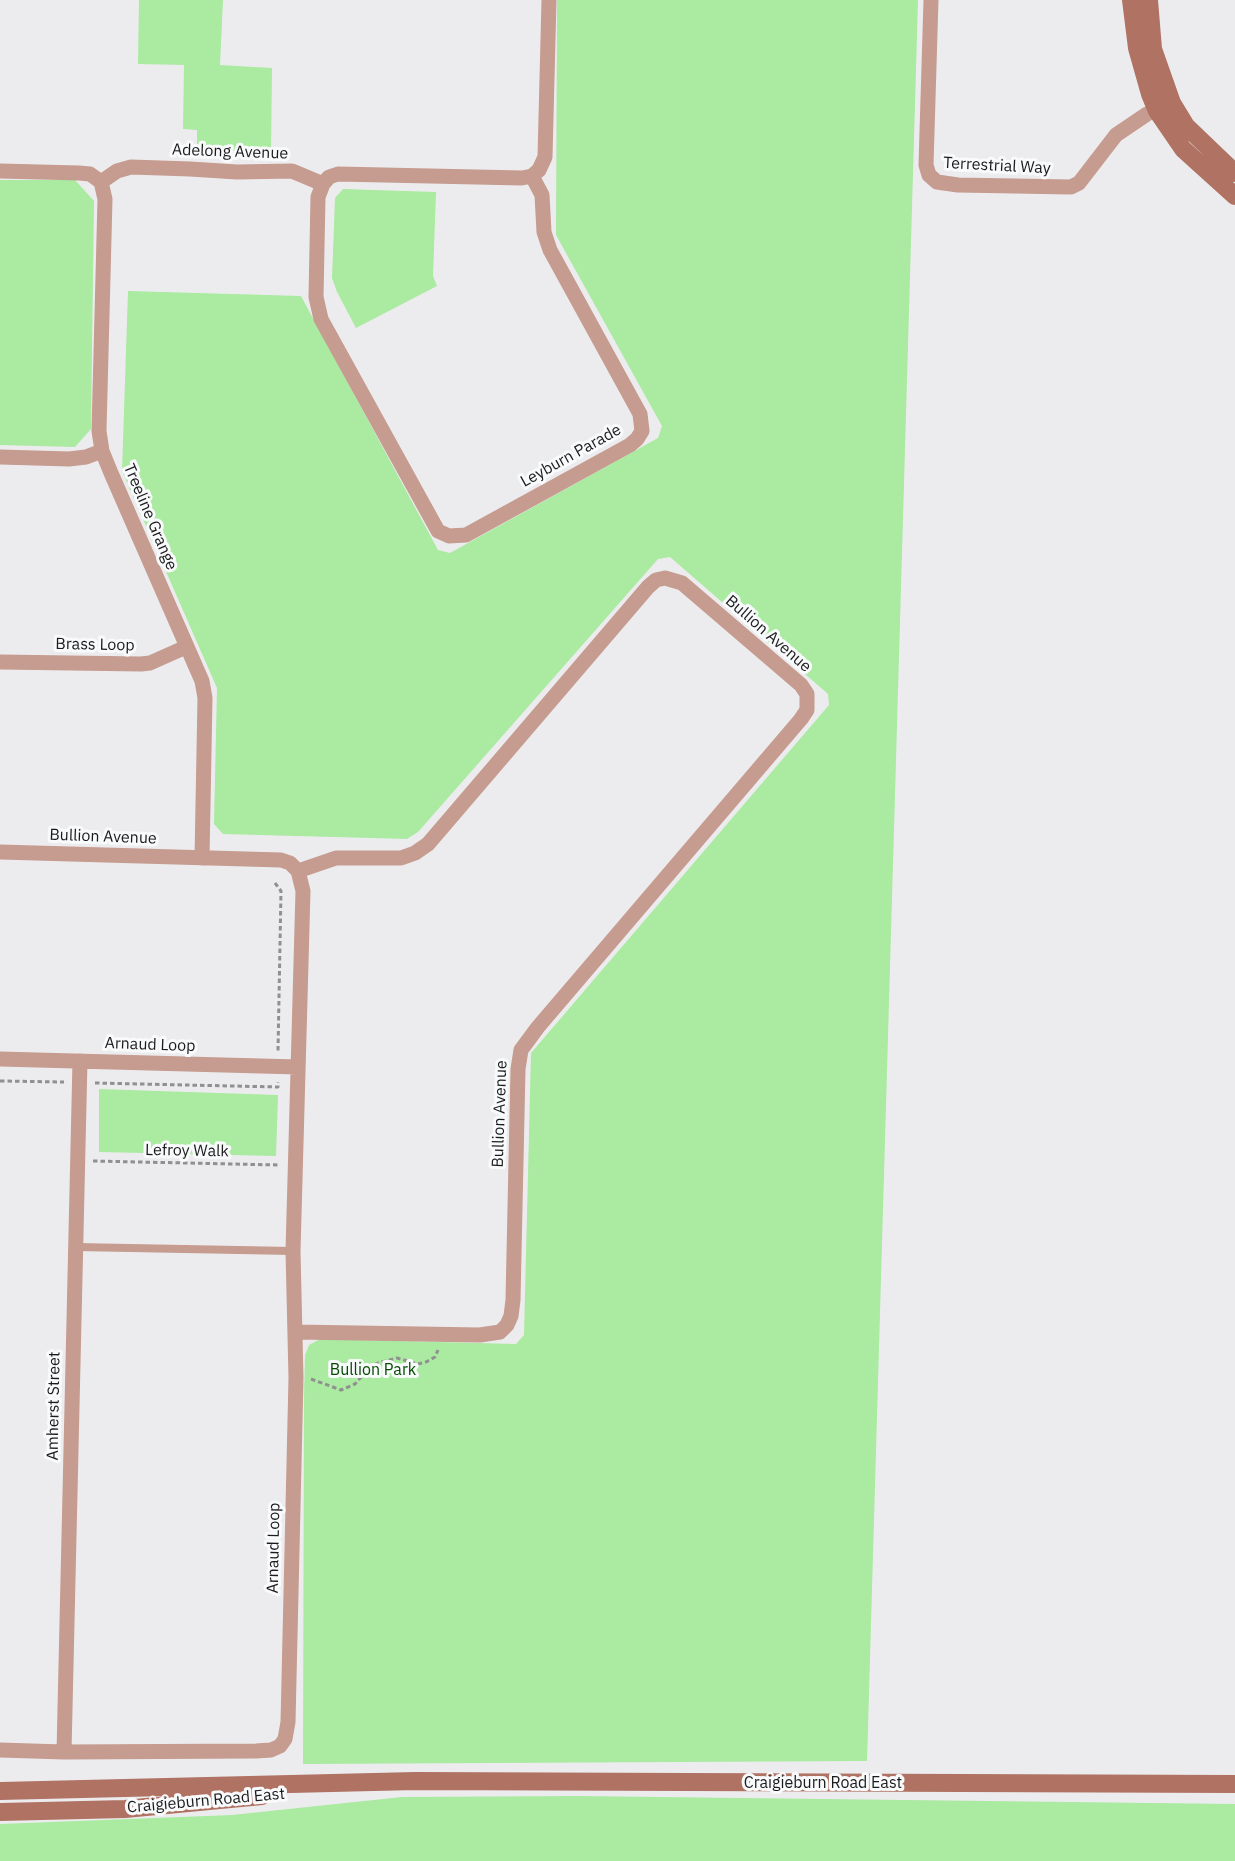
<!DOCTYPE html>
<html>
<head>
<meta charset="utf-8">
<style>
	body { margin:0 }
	canvas { display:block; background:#ececee }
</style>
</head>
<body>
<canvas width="1235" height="1861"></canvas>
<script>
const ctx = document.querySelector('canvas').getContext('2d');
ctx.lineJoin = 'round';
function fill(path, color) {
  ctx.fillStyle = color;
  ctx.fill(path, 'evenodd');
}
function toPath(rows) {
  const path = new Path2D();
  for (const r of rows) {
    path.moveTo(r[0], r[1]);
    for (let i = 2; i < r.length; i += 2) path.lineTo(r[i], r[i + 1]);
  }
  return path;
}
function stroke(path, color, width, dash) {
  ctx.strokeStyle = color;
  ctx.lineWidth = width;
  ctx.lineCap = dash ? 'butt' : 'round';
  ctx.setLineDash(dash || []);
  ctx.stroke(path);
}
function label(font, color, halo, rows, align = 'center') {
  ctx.font = font + ' "IBM Plex Sans",sans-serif';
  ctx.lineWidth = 6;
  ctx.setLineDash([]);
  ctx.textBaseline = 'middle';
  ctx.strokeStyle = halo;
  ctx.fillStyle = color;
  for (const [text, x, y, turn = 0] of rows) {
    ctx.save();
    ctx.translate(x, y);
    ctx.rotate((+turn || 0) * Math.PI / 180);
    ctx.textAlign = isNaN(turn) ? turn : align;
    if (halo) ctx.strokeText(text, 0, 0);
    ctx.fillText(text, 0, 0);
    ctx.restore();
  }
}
const green = toPath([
	[139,0,223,0,220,65,272,68,271,152,197,150,197,130,183,129,184,65,138,64],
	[557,0,918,0,867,1761,303,1764,304,1398,305,1355,309,1345,320,1339,516,1344,524,1335,531,1053,829,705,828,694,670,557,658,559,418,832,407,839,223,834,214,824,217,688,122,471,128,291,301,296,438,550,450,553,658,438,662,426,556,235],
	[0,180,75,180,94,201,91,429,75,447,0,445],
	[343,189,436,192,433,276,437,286,356,328,337,292,332,278,335,198],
	[99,1089,278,1095,276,1156,99,1152],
	[578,1796,1235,1804,1235,1861,0,1861,0,1824,232,1815,402,1797]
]);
const path = toPath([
	[275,883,281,891,278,1051],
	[0,1081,64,1082],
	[95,1083,278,1087,278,1082],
	[93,1161,279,1165],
	[311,1379,341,1390,355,1384,370,1367,378,1363,397,1358,418,1364,426,1362,435,1357,438,1350]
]);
const lane = toPath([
	[75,1247,293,1251]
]);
const street = toPath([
	[931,0,926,165,929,175,937,182,958,185,1071,187,1079,183,1116,135,1147,114,1165,106],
	[0,171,79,173,90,174,101,182],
	[101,182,105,199,99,431,102,451,111,473,202,681,205,698,202,858],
	[101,182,117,171,131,167,190,169,237,172,292,171,323,184,329,177,338,174,522,178,532,176],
	[323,184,318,197,316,297,321,319,438,531,449,536,466,535,630,445,637,439,642,431,640,414,550,250,544,232,542,195,532,176,539,170,545,157,549,0],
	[0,457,69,459,86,457,102,451],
	[0,662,141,664,150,663,186,647],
	[0,852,281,860,290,863,298,871,336,858,401,858,415,853,428,844,648,587,656,580,665,578,682,583,801,685,807,694,807,710,801,719,538,1027,521,1050,518,1069,513,1300,511,1316,507,1325,500,1332,480,1335,296,1332],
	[0,1059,298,1067],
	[0,1750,64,1752,256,1751,271,1750,280,1746,285,1739,288,1722,296,1378,293,1251,303,891,298,871],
	[64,1752,80,1061]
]);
const secondary = toPath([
	[1131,0,1137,48,1150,94,1157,111,1183,149,1235,196],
	[1149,0,1153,49,1172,103,1186,126,1235,173],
	[0,1791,415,1781,1235,1784],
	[0,1812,125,1809,262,1796]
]);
const streetNames = [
	["Adelong Avenue",230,152,2],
	["Terrestrial Way",997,166,3],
	["Leyburn Parade",571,456,-29],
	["Treeline Grange",150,517,67],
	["Bullion Avenue",768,634,41],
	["Brass Loop",95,645,1],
	["Bullion Avenue",103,837,2],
	["Arnaud Loop",150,1045,2],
	["Bullion Avenue",500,1114,-88],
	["Lefroy Walk",187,1151,1],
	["Amherst Street",54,1406,-89],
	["Arnaud Loop",274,1548,-89],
	["Craigieburn Road East",823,1783],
	["Craigieburn Road East",206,1801,-5]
];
const parkNames = [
	["Bullion Park",373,1370]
];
fill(green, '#aaeaa1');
stroke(path, '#909091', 3, [4.5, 3]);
stroke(lane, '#c69b90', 8);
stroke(street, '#c69b90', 15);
stroke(secondary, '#b07263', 18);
label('16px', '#1b1b1b', '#f9fafb', streetNames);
label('16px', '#044a00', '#f9fafb', parkNames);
</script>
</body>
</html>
